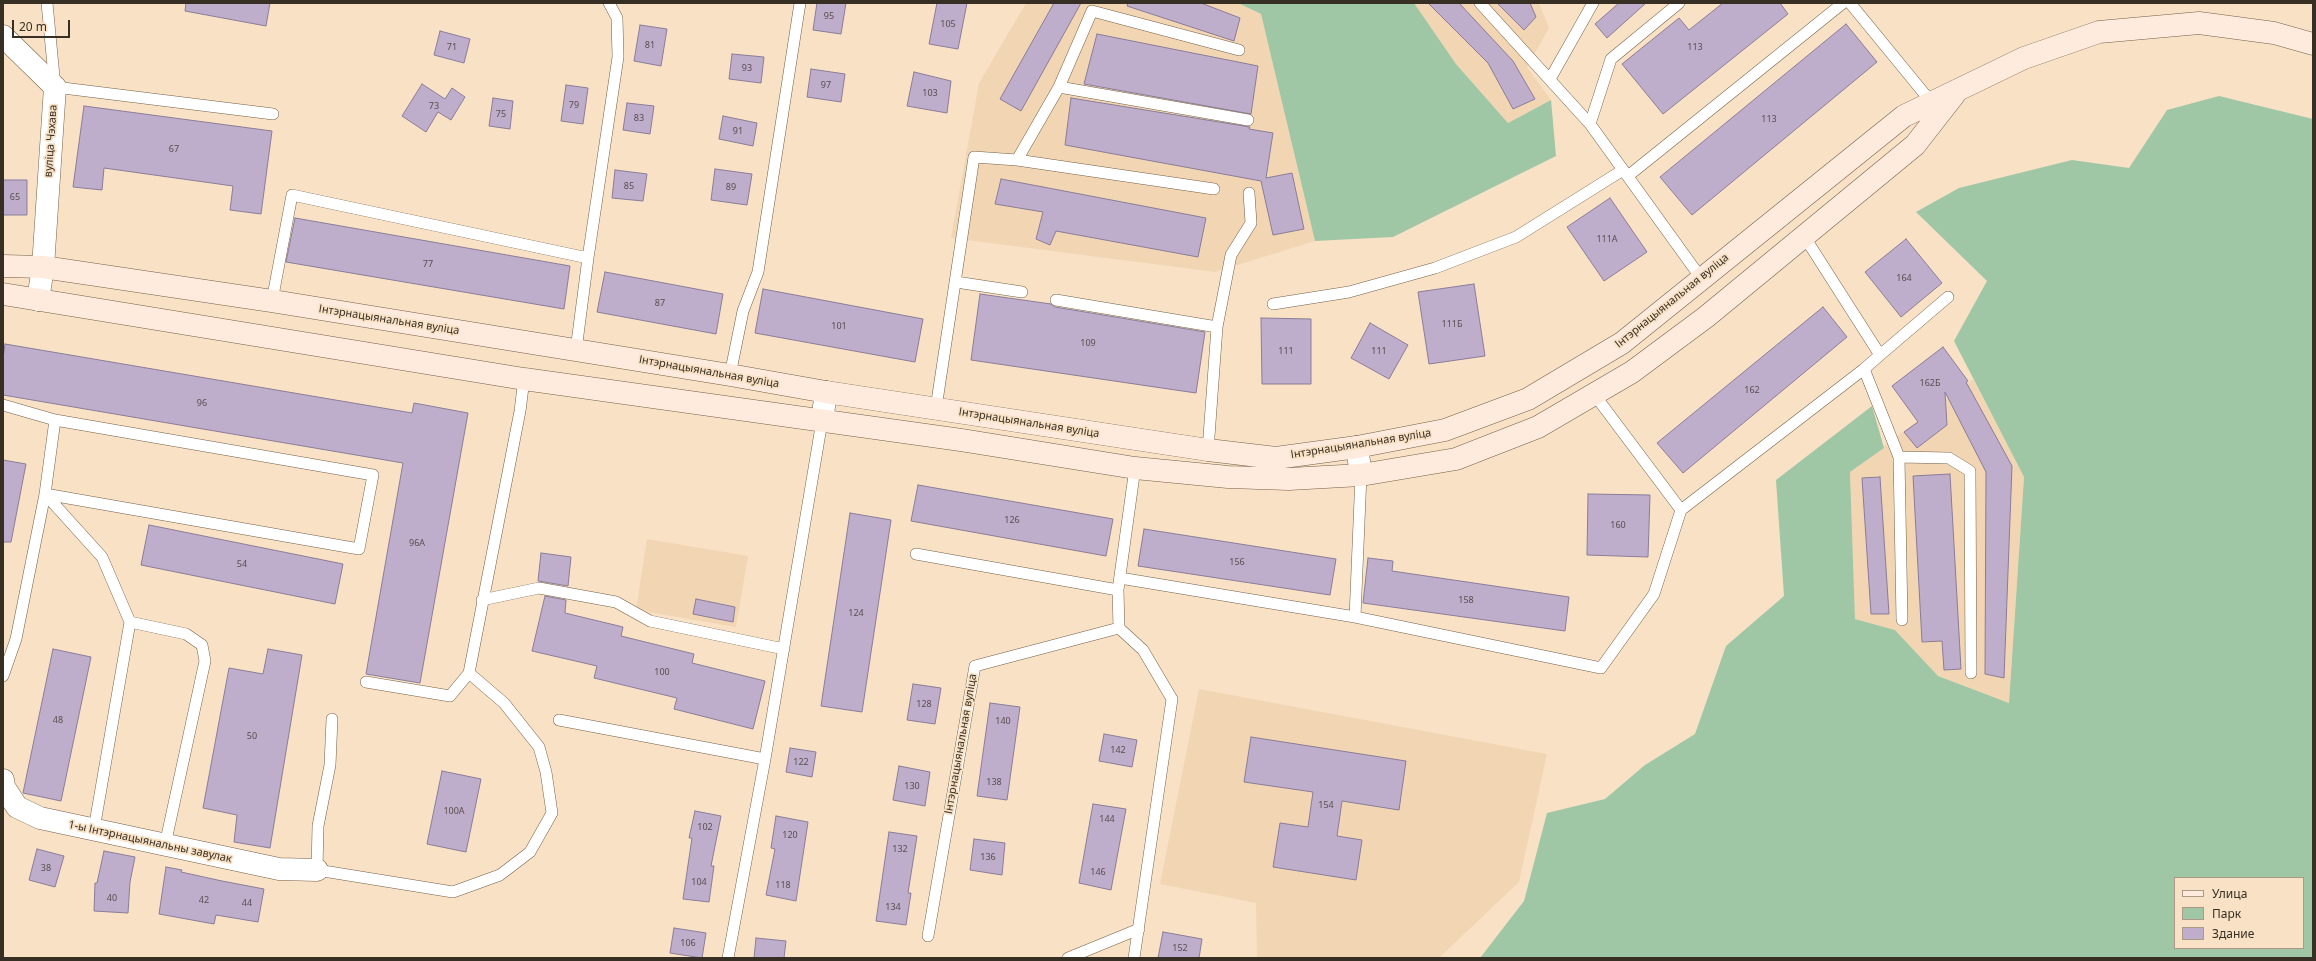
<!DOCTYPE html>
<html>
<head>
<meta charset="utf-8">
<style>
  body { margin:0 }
  #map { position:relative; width:2316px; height:961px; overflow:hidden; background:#f8e1c5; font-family:"Noto Sans",sans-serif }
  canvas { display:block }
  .frame { position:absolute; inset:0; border:4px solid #382f24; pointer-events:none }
  .legend { position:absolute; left:2174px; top:877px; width:130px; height:72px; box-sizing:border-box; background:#f8e1c5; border:1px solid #ab9a85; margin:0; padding:5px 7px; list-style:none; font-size:12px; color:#382f24 }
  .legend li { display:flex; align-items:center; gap:8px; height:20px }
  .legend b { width:20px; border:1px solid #ab9a85 }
  .scale { position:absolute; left:12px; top:20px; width:58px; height:18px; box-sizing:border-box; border:2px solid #382f24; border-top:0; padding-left:5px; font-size:12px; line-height:14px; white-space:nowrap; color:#382f24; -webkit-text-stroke:3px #f8e1c5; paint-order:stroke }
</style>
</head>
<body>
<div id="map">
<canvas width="2316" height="961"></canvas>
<div class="frame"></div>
<ul class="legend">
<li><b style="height:5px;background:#ffeade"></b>Улица</li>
<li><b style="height:11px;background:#a0c7a5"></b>Парк</li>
<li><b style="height:11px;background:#beaecc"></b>Здание</li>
</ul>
<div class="scale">20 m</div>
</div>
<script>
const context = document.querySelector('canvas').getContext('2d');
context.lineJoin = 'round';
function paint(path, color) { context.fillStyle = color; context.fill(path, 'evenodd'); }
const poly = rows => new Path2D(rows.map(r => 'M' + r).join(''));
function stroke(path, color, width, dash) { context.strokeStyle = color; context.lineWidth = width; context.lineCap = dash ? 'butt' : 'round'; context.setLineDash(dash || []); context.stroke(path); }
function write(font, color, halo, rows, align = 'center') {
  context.font = font + ' "Noto Sans",sans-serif'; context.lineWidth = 3.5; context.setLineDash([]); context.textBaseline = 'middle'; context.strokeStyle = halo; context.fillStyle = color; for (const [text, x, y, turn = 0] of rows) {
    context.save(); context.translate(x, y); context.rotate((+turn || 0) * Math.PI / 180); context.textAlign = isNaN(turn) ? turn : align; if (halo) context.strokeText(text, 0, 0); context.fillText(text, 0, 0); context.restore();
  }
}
const built = poly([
  [1026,3,1238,3,1261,14,1315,241,1215,272,951,238,979,83],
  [1414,3,1539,3,1549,28,1527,67,1551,100,1508,123,1456,64],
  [1973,379,2024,477,2009,703,1938,676,1895,630,1855,619,1850,472],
  [647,539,748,556,736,627,636,610],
  [1199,689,1547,754,1519,882,1439,958,1257,958,1256,903,1160,884]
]);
const green = poly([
  [1238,3,1414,3,1456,64,1508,123,1551,100,1556,156,1393,237,1315,241,1261,14],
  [2219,96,2313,119,2313,958,1480,958,1524,901,1547,813,1605,799,1645,765,1695,734,1726,646,1784,596,1776,480,1872,406,1884,448,1850,472,1855,619,1895,630,1938,676,2009,703,2024,477,1954,341,1987,281,1916,212,1959,188,2072,160,2129,168,2167,110],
  [2175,878,2303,878,2303,948,2175,948]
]);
const building = poly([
  [186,3,270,3,266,26,185,11,186,3],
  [817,3,846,3,841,34,813,30,817,3],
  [937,3,967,3,958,49,929,44,937,3],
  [1054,3,1081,3,1021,111,1000,99,1054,3],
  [1128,3,1201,3,1240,18,1234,41,1127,6,1128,3],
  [1428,3,1459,3,1513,61,1535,99,1513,109,1488,63,1428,3],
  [1497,3,1530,3,1536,17,1524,30,1497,3],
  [1619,3,1646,3,1607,38,1595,24,1619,3],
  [1723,3,1780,3,1788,14,1663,114,1622,64,1679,18,1689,30,1723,3],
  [1846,24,1877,62,1692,215,1660,177,1846,24],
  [640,25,667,29,661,66,634,61,640,25],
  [440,31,470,39,464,63,434,55,440,31],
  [1097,34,1258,66,1251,114,1084,84,1097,34],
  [732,54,764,57,761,83,729,79,732,54],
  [811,69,845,74,841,102,807,97,811,69],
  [914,72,951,81,947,113,907,106,914,72],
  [422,84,445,99,452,88,465,97,451,120,438,112,426,132,402,116,422,84],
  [566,85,588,88,583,124,561,121,566,85],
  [493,98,513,101,510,129,489,126,493,98],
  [1071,98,1250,127,1249,129,1273,133,1266,178,1292,173,1304,229,1273,235,1261,181,1065,145,1071,98],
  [627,103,654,106,650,134,623,130,627,103],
  [84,106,272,131,261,214,230,210,233,186,104,168,102,190,73,187,84,106],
  [723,116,757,123,753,146,719,139,723,116],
  [715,169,752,174,747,205,711,200,715,169],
  [615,170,647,174,643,201,612,198,615,170],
  [1001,179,1206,218,1198,257,1056,231,1050,245,1036,239,1043,212,995,204,1001,179],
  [3,180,27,180,27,215,3,215,3,180],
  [1610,198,1647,252,1604,281,1567,227,1610,198],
  [295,218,570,266,564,309,286,262,295,218],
  [1906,239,1942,283,1901,317,1865,272,1906,239],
  [605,272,723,294,716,334,597,312,605,272],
  [1474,284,1485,356,1429,364,1418,292,1474,284],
  [763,289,923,319,915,362,755,333,763,289],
  [980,294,1051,304,1055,307,1205,332,1196,393,971,360,980,294],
  [1823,307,1847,337,1683,473,1657,443,1823,307],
  [1261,318,1311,319,1311,384,1262,384,1261,318],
  [1370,323,1408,345,1389,379,1351,358,1370,323],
  [5,344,412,413,414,403,468,413,420,683,366,674,403,463,3,395,3,358,5,344],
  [1943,347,1968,381,1966,382,2012,466,2004,678,1985,674,1986,472,1945,392,1947,425,1917,448,1904,432,1918,422,1892,386,1943,347],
  [3,460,26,464,11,542,3,542,3,460],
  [1950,474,1961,669,1944,670,1942,641,1922,642,1913,476,1950,474],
  [1880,477,1889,614,1871,614,1862,478,1880,477],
  [918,485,1113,519,1106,556,911,521,918,485],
  [1588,494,1650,495,1648,557,1587,555,1588,494],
  [850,513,891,520,862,712,821,706,850,513],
  [149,525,343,564,335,604,141,565,149,525],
  [1144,529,1336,559,1330,595,1138,566,1144,529],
  [541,553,571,557,568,586,538,581,541,553],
  [1368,558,1393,561,1392,571,1569,597,1565,631,1363,603,1368,558],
  [545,596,566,600,565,613,623,627,621,636,694,654,692,663,765,681,753,729,674,709,677,698,594,678,597,666,532,651,545,596],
  [696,599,735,607,733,622,693,614,696,599],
  [53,649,91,657,61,801,23,793,53,649],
  [268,649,302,655,270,848,234,842,237,815,203,808,229,668,263,674,268,649],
  [913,684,941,688,935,724,907,720,913,684],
  [990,703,1020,707,1007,800,977,796,990,703],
  [1104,734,1137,740,1132,767,1099,761,1104,734],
  [1251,737,1406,761,1399,810,1342,801,1337,836,1362,840,1356,880,1273,867,1280,823,1308,827,1313,792,1244,782,1251,737],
  [790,748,816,752,812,777,786,772,790,748],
  [899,766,930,772,925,806,893,800,899,766],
  [442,771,481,779,466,852,427,844,442,771],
  [1093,804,1126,809,1111,890,1079,883,1093,804],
  [695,811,721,816,711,866,714,866,709,902,683,899,692,838,689,838,695,811],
  [776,816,808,822,796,901,766,895,775,849,771,848,776,816],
  [889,832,917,836,908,893,911,893,906,925,876,921,889,832],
  [974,839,1005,843,1002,875,970,870,974,839],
  [37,849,64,856,55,887,29,880,37,849],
  [104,851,135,857,130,882,128,913,94,911,95,883,97,883,104,851],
  [166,867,182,870,181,872,222,881,264,889,258,922,216,915,214,924,159,914,166,867],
  [674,928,706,933,702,958,670,953,674,928],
  [1163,932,1202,939,1199,958,1158,958,1163,932],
  [756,938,786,941,784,958,754,958,756,938]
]);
const service = poly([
  [47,3,55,87,273,114],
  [1480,3,1590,124,1701,278],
  [1850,3,1932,103],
  [1550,79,1593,3],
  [1059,87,1092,11,1239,50],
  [1590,124,1611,59,1679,3],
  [1017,160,1214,189],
  [1628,176,1843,3],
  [1804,236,1880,355,1864,369,1899,457,1902,620],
  [956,282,1022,292],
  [1056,300,1217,327],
  [272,301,292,195,588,258],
  [1273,304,1349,292,1435,268,1516,237,1623,170],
  [576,350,588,258,618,57,617,18,609,3],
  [1880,355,1948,297],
  [730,375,743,311,758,272,800,3],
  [1594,394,1681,510],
  [3,405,55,420,373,475,359,549,45,494,55,420],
  [936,408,974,157,1017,160,1059,87,1248,120],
  [1208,450,1217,327,1231,255,1251,223,1249,193],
  [1899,457,1949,458,1970,471,1971,673],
  [45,494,102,557,130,622,94,829],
  [916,554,1118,590],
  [1120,578,1355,617,1601,668,1654,594,1681,510,1864,369],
  [482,600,539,588,616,602,650,621,784,649],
  [1355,617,1361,475],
  [130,622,186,634,202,645,205,661,165,845],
  [1119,628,1118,590,1135,468],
  [3,676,16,639,45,494],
  [366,682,450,696,469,673],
  [332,719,330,765,318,826,317,870,453,892,500,875,530,852,552,813,546,772,539,747,504,703,469,673,520,411,524,379],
  [559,720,765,759],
  [928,936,975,666,1119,628,1143,650,1172,699,1134,958],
  [728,958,765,759,822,421],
  [1068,958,1139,929]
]);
const minor = poly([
  [3,36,55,87,43,267],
  [3,780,4,787,17,807,40,818,279,869,317,870]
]);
const tertiary = poly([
  [38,300,43,267],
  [822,421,826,392],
  [1357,447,1361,475]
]);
const secondary = poly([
  [3,266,43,267,272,301,730,375,826,392,1208,450,1276,458,1357,447,1445,430,1528,399,1622,343,1904,116,2024,58,2099,32,2199,23,2274,33,2313,44],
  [3,294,524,379,961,440,1135,468,1228,477,1289,479,1361,475,1456,459,1538,427,1632,372,1706,317,1915,145,1954,95]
]);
const numberNames = [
  ["95",829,16],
  ["105",948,24],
  ["81",650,45],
  ["71",452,47],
  ["113",1695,47],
  ["93",747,68],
  ["97",826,85],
  ["103",930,93],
  ["79",574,105],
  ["73",434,106],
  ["75",501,114],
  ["83",639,118],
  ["113",1769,119],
  ["91",738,131],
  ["67",174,149],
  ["85",629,186],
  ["89",731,187],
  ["65",15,197],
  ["111А",1607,239],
  ["77",428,264],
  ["164",1904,278],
  ["87",660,303],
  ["111Б",1452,324],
  ["101",839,326],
  ["109",1088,343],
  ["111",1286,351],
  ["111",1379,351],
  ["162Б",1930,383],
  ["162",1752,390],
  ["96",202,403],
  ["126",1012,520],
  ["160",1618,525],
  ["96А",417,543],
  ["156",1237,562],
  ["54",242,564],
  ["158",1466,600],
  ["124",856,613],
  ["100",662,672],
  ["128",924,704],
  ["48",58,720],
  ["140",1003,721],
  ["50",252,736],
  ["142",1118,750],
  ["122",801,762],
  ["138",994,782],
  ["130",912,786],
  ["154",1326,805],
  ["100А",454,811],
  ["144",1107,819],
  ["102",705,827],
  ["120",790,835],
  ["132",900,849],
  ["136",988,857],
  ["38",46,868],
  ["146",1098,872],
  ["104",699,882],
  ["118",783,885],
  ["40",112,898],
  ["42",204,900],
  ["44",247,903],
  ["134",893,907],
  ["106",688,943],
  ["152",1180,948]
];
const streetNames = [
  ["вуліца Чэхава",51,141,-86],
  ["Інтэрнацыянальная вуліца",1672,301,-39],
  ["Інтэрнацыянальная вуліца",389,320,9],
  ["Інтэрнацыянальная вуліца",709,372,10],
  ["Інтэрнацыянальная вуліца",1029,423,9],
  ["Інтэрнацыянальная вуліца",1361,444,-9],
  ["Інтэрнацыянальная вуліца",961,744,-80],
  ["1-ы Інтэрнацыянальны завулак",150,842,12]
];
paint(built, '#f2d6b4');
paint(green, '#a0c7a5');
paint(building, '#beaecc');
stroke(building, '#8a7c98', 1);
stroke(service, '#746047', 12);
stroke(minor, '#746047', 23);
stroke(tertiary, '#746047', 23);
stroke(secondary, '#746047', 23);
stroke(service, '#fff', 11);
stroke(minor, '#fff', 22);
stroke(tertiary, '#fff', 22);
stroke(secondary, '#ffeade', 22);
write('9px', '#5a4f4e', null, numberNames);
write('11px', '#382f24', '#f8e1c5', streetNames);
</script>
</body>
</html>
